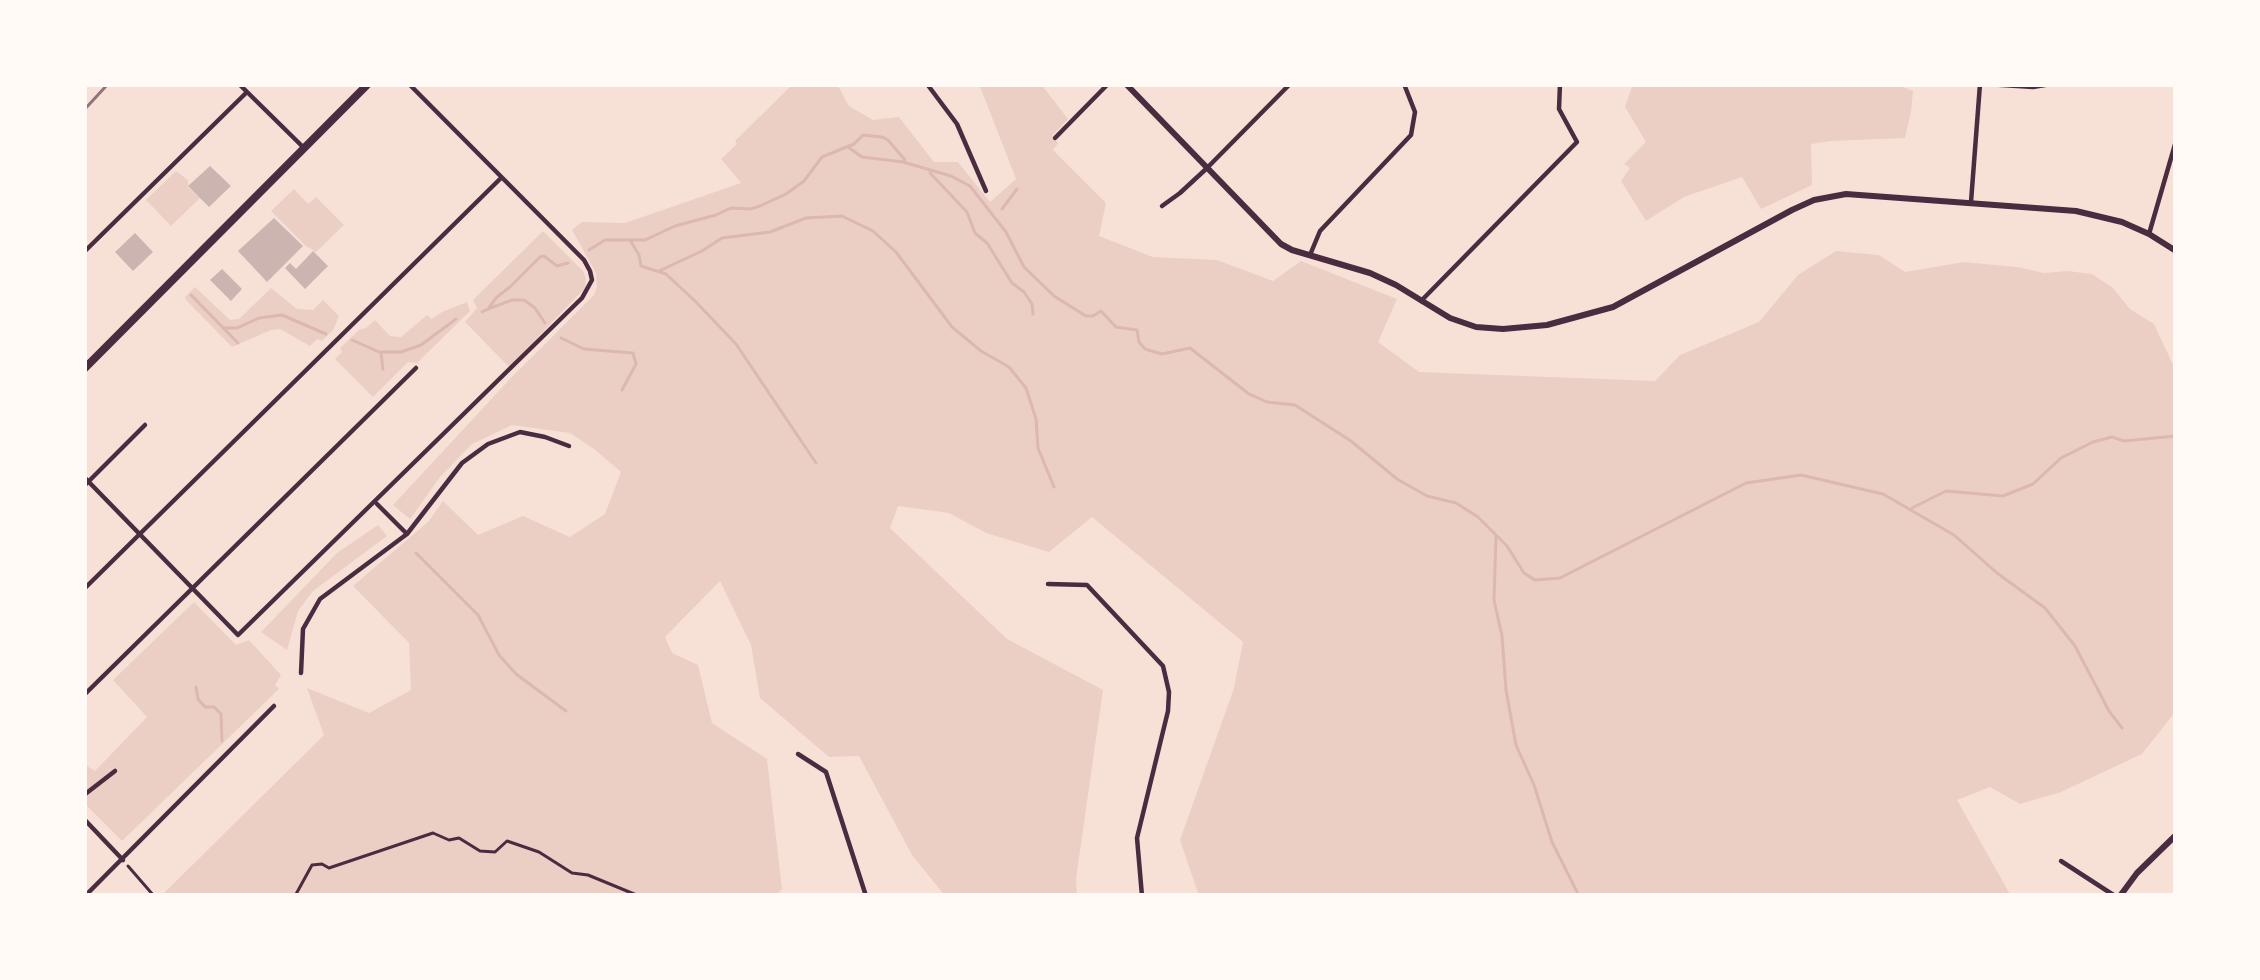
<!DOCTYPE html>
<html>
<head>
<meta charset="utf-8">
<style>
  body { margin:0 }
  #map { position:relative; width:2260px; height:980px; overflow:hidden; background:#f7e1d7; font-family:Montserrat,sans-serif }
  canvas { display:block }
  .frame { position:absolute; inset:0; border:87px solid #fffaf5; pointer-events:none }
</style>
</head>
<body>
<div id="map">
<canvas width="2260" height="980"></canvas>
<div class="frame"></div>
</div>
<script>
const context = document.querySelector('canvas').getContext('2d');
context.lineJoin = 'round';
function paint(path, color) { context.fillStyle = color; context.fill(path, 'evenodd'); }
const poly = rows => new Path2D(rows.map(r => 'M' + r).join(''));
function stroke(path, color, width, dash) { context.strokeStyle = color; context.lineWidth = width; context.lineCap = dash ? 'butt' : 'round'; context.setLineDash(dash || []); context.stroke(path); }
const green = poly([
  [793,84,837,84,849,106,873,120,899,117,934,162,958,162,990,202,1016,179,979,84,1041,84,1068,119,1052,136,1058,143,1053,150,1106,203,1099,236,1153,257,1217,260,1273,281,1301,261,1397,299,1378,342,1419,372,1655,381,1680,355,1759,322,1798,275,1836,251,1879,255,1905,272,1964,262,2017,267,2044,273,2068,271,2092,274,2113,288,2130,309,2154,324,2176,371,2176,711,2142,754,2061,792,2020,804,1990,787,1957,800,2011,896,1199,896,1180,840,1234,688,1243,642,1092,517,1049,552,986,533,949,513,898,506,890,528,1007,639,1103,690,1076,879,1077,896,945,896,912,855,859,756,829,757,760,698,751,645,720,581,665,637,672,653,698,665,712,723,767,759,782,889,775,896,161,896,324,735,307,688,369,713,411,690,409,643,353,586,429,521,443,501,478,535,523,516,570,537,605,514,621,472,594,449,570,433,512,425,472,444,440,477,410,519,393,505,510,379,594,295,597,287,596,273,572,230,582,222,625,223,741,183,721,159,737,144,735,141],
  [1633,84,1896,84,1913,91,1911,112,1905,138,1831,141,1811,144,1812,185,1761,209,1742,177,1684,197,1646,221,1621,181,1630,168,1624,164,1646,142,1625,107],
  [176,171,188,180,188,187,200,198,171,226,146,200],
  [294,189,308,204,316,197,344,225,316,252,306,246,271,211],
  [543,231,583,271,586,278,585,288,509,367,465,322,477,308,473,300],
  [195,287,230,320,239,319,271,288,297,309,313,310,323,300,339,316,333,330,322,341,317,339,310,346,280,329,271,330,232,347,186,300,185,297],
  [467,302,470,311,417,363,408,362,373,397,335,359,342,352,340,348,359,330,366,328,375,320,390,336,401,337,427,315,432,319,442,312],
  [378,525,387,536,313,591,298,611,287,650,261,632,337,553],
  [194,602,236,645,249,640,281,675,275,685,279,689,122,841,84,803,84,764,95,771,147,717,113,680]
]);
const stream = poly([
  [848,147,862,157,903,162,951,176,970,186,1006,232,1024,267,1054,296,1086,316,1093,316,1101,311,1116,327,1137,330,1139,342,1145,349,1162,354,1190,348,1249,394,1267,402,1295,405,1351,441,1397,479,1427,496,1456,503,1478,517,1507,546,1524,573,1535,580,1560,578,1746,483,1801,475,1883,494,1954,535,1997,573,2045,608,2075,646,2109,711,2122,728],
  [930,173,967,212,975,233,987,243,1012,283,1024,292,1032,304,1033,314],
  [1002,209,1017,189],
  [630,240,639,255,641,266,666,274,695,301,736,344,816,463],
  [589,250,605,240,645,240,675,226,716,215,731,208,751,209,760,206,786,194,804,181,822,157,854,144,863,135,882,137,888,140,905,160],
  [659,271,702,251,722,238,770,232,806,218,842,216,873,231,896,252,952,327,981,351,1009,367,1026,388,1036,419,1038,448,1054,487],
  [191,295,238,343],
  [488,309,512,300,524,300,535,308,545,323],
  [482,312,488,309,496,298,511,286,540,257,544,256,557,266,568,263],
  [224,328,237,328,259,318,282,315,326,334],
  [561,338,584,349,633,353,636,364,622,390],
  [352,340,379,352,401,352,421,345,456,319],
  [381,353,383,369],
  [1912,508,1946,491,2003,496,2033,484,2061,458,2093,442,2112,437,2124,441,2176,436],
  [1496,535,1494,600,1502,636,1506,690,1516,745,1534,785,1552,842,1579,896],
  [416,553,478,615,499,655,516,674,566,711],
  [196,687,198,699,205,707,214,707,221,714,222,741]
]);
const building = poly([
  [210,166,231,186,209,207,188,186],
  [274,218,303,246,267,282,238,251],
  [135,233,153,252,133,271,115,252],
  [313,251,328,266,305,289,285,268,290,263,296,269],
  [222,269,242,289,231,301,210,280]
]);
const path = poly([
  [128,866,154,896],
  [295,896,312,865,322,864,329,868,433,833,449,840,459,838,480,851,495,852,507,841,539,852,572,873,588,875,639,896]
]);
const minor = poly([
  [239,84,303,147],
  [927,84,957,124,986,191],
  [1986,84,2033,87,2051,84],
  [1055,138,1108,84],
  [1971,202,1980,84],
  [1162,206,1180,193,1206,169,1290,84],
  [2149,234,2176,141],
  [84,252,247,92],
  [1310,255,1320,231,1411,135,1415,112,1404,84],
  [1421,301,1577,142,1559,109,1560,84],
  [84,477,238,635,582,298,592,280,590,271,584,260,409,84],
  [84,486,145,425],
  [377,504,407,534],
  [1048,584,1087,585,1163,666,1169,692,1168,711,1137,838,1142,896],
  [84,589,501,178],
  [301,673,303,629,320,599,407,534,462,463,488,444,520,432,545,437,569,446],
  [84,695,416,368],
  [798,754,826,772,866,896],
  [84,795,115,771],
  [84,819,123,860],
  [2061,861,2115,896],
  [85,896,274,706]
]);
const tertiary = poly([
  [1126,84,1281,244,1292,250,1370,273,1396,285,1450,318,1476,327,1503,329,1547,325,1613,307,1792,210,1814,200,1846,194,2076,211,2122,222,2149,234,2176,251],
  [2120,896,2137,873,2176,835]
]);
const primary = poly([
  [84,369,368,84]
]);
const rail = poly([
  [84,110,108,84]
]);
paint(green, '#ebcfc5');
stroke(stream, '#dcb8b0', 3);
paint(building, '#ccb4b1');
stroke(path, '#4a2c40', 3);
stroke(minor, '#4a2c40', 4.5);
stroke(tertiary, '#4a2c40', 6);
stroke(primary, '#4a2c40', 8);
stroke(rail, '#8f747c', 3);
</script>
</body>
</html>
